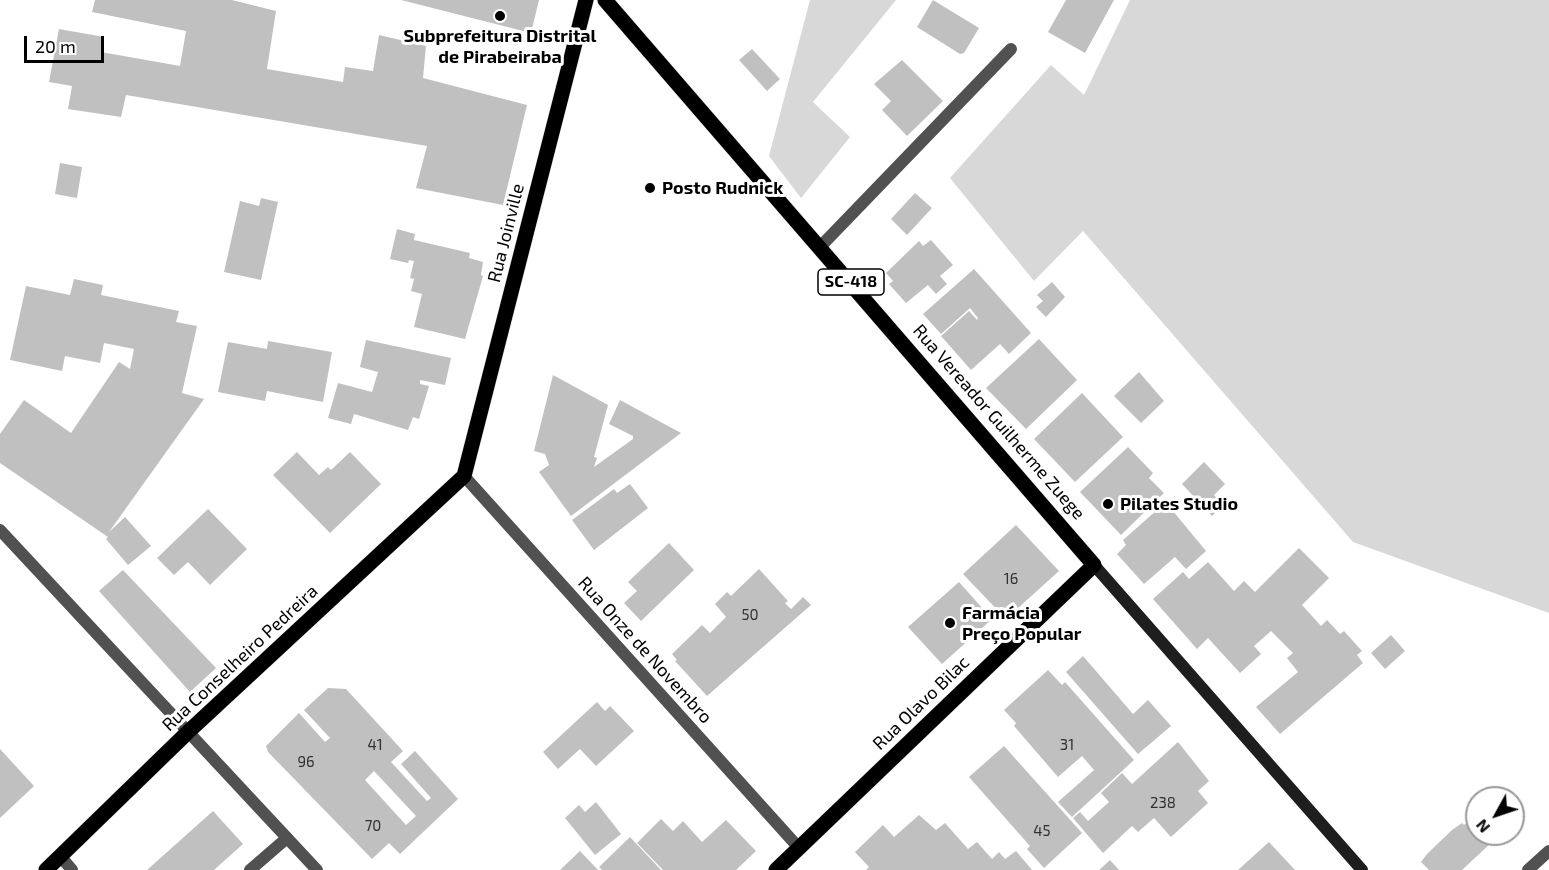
<!DOCTYPE html>
<html>
<head>
<meta charset="utf-8">
<style>
  body { margin:0 }
  #map { position:relative; width:1549px; height:870px; overflow:hidden; background:#fff; font-family:"Exo 2",sans-serif }
  canvas { display:block }
  .north { position:absolute; left:1465px; top:786px; width:60px; height:60px; box-sizing:border-box; background:#fff; border:2px solid #999; border-radius:50%; rotate:230deg; font-size:16px; font-weight:700; line-height:24px; text-align:center; color:#000 }
  .north::after { content:''; display:block; margin:auto; width:21px; height:27px; background:#000; clip-path:polygon(50% 0,100% 100%,50% 72%,0 100%) }
  .scale { position:absolute; left:24px; top:36px; width:80px; height:27px; box-sizing:border-box; border:3px solid #000; border-top:0; padding-left:8px; font-size:18px; line-height:21px; white-space:nowrap; color:#000; -webkit-text-stroke:4px #fff; paint-order:stroke }
</style>
</head>
<body>
<div id="map">
<canvas width="1549" height="870"></canvas>
<div class="north">N</div>
<div class="scale">20 m</div>
</div>
<script>
const context = document.querySelector('canvas').getContext('2d');
context.lineJoin = 'round';
function paint(path, color) { context.fillStyle = color; context.fill(path, 'evenodd'); }
const poly = rows => new Path2D(rows.map(r => 'M' + r).join(''));
function stroke(path, color, width, dash) { context.strokeStyle = color; context.lineWidth = width; context.lineCap = dash ? 'butt' : 'round'; context.setLineDash(dash || []); context.stroke(path); }
function write(font, color, halo, rows, align = 'center') {
  context.font = font + ' "Exo 2",sans-serif'; context.lineWidth = 6; context.setLineDash([]); context.textBaseline = 'middle'; context.strokeStyle = halo; context.fillStyle = color; for (const [text, x, y, turn = 0] of rows) {
    context.save(); context.translate(x, y); context.rotate((+turn || 0) * Math.PI / 180); context.textAlign = isNaN(turn) ? turn : align; if (halo) context.strokeText(text, 0, 0); context.fillText(text, 0, 0); context.restore();
  }
}
const green = poly([
  [810,0,896,0,813,102,850,137,801,198,769,156],
  [1130,0,1549,0,1549,613,1353,542,1083,231,1034,281,950,178,1051,65,1084,95]
]);
const building = poly([
  [95,0,232,0,276,11,267,69,343,82,345,67,373,71,379,35,426,46,423,78,527,105,503,205,416,188,427,146,126,95,121,117,68,109,72,86,49,82,59,29,104,37,101,52,180,66,186,31,92,12],
  [401,0,539,0,531,33],
  [933,0,979,28,964,53,960,54,917,27],
  [1066,0,1114,0,1085,53,1048,32],
  [752,49,780,79,767,91,739,60],
  [902,60,943,101,907,136,882,110,891,101,874,84],
  [60,163,82,167,77,198,55,194],
  [915,193,932,208,907,235,891,219],
  [261,198,278,202,261,280,224,272,240,201,259,206],
  [397,229,415,234,414,240,470,253,469,258,483,262,481,275,483,276,465,339,414,327,422,294,411,291,414,279,410,278,414,261,409,260,408,263,390,259],
  [931,240,953,265,940,276,947,284,936,294,928,285,906,303,889,284,893,281,886,273,919,241,923,246],
  [974,269,1031,333,1009,354,1000,344,971,370,941,336,969,311,977,320,978,318,970,308,941,334,923,314],
  [74,279,103,285,101,295,179,311,176,322,197,326,182,393,204,399,109,532,125,517,151,546,128,565,106,539,108,537,0,463,0,434,24,400,71,433,119,362,130,369,134,349,104,343,100,363,65,356,62,371,10,360,26,286,70,295],
  [1052,282,1065,297,1046,317,1036,307,1043,301,1037,295],
  [1039,339,1077,380,1026,429,986,388],
  [366,340,451,358,445,385,420,380,420,384,429,386,419,419,413,417,408,430,354,414,351,424,328,418,338,383,372,392,378,372,360,367],
  [268,341,332,352,323,402,267,391,265,401,218,392,228,342,267,349],
  [1139,372,1164,401,1141,423,1114,396],
  [553,375,608,405,594,457,597,458,594,467,633,439,633,436,609,424,620,400,681,433,571,516,539,472,549,465,545,454,534,451],
  [1082,393,1123,437,1075,482,1034,439],
  [1128,447,1153,473,1149,478,1164,493,1121,535,1080,492],
  [297,452,319,475,328,467,331,470,350,452,381,484,330,533,273,475],
  [1204,462,1225,484,1214,495,1223,505,1212,516,1182,484],
  [630,484,648,508,594,550,572,520,614,489,617,493],
  [1168,505,1206,551,1186,569,1175,557,1144,584,1117,554,1126,545,1123,540,1157,510,1160,513],
  [208,509,247,549,210,585,188,562,174,575,157,558],
  [1016,525,1059,571,1006,619,963,574],
  [669,543,694,570,641,621,624,603,637,591,628,582],
  [1299,548,1329,578,1302,605,1321,626,1327,620,1340,634,1344,631,1362,651,1357,655,1363,663,1280,734,1256,707,1298,672,1287,658,1293,653,1271,631,1254,646,1261,654,1240,673,1208,638,1197,649,1153,599,1183,572,1189,579,1208,562,1234,591,1244,581,1255,592],
  [759,569,788,601,785,603,791,609,803,597,811,605,707,696,675,661,677,660,672,654,702,625,710,633,726,617,715,604,727,592,731,596],
  [123,570,216,668,190,692,99,591],
  [959,582,992,619,942,664,908,627],
  [1391,635,1405,651,1385,669,1371,653],
  [1083,656,1133,714,1148,700,1171,726,1138,754,1066,672],
  [1048,670,1062,685,1065,682,1134,760,1072,817,1058,802,1094,770,1082,756,1058,777,1014,726,1016,723,1004,710],
  [328,688,346,689,403,751,391,762,427,801,431,798,401,764,415,751,458,799,400,854,389,843,372,859,268,752,266,746,299,713,325,742,330,738,304,710],
  [374,771,416,816,406,825,365,780],
  [597,702,605,711,610,706,634,731,596,766,580,749,558,769,543,752],
  [1178,742,1209,781,1198,791,1208,803,1171,837,1154,818,1138,832,1132,826,1103,853,1073,818,1080,812,1088,821,1109,802,1101,793,1122,773,1132,784],
  [1004,746,1082,833,1044,868,1027,849,1030,846,969,777],
  [0,749,34,786,0,818],
  [596,802,621,834,595,855,565,818,579,805,585,812],
  [213,811,243,844,214,870,147,870],
  [919,815,936,830,945,823,968,849,977,842,992,859,999,852,1005,859,1016,851,1032,870,866,870,869,867,855,852,883,825,894,837],
  [661,819,673,831,683,821,702,842,726,820,756,851,736,870,663,870,637,843],
  [1471,819,1477,825,1477,834,1485,834,1492,842,1462,870,1429,870,1421,862,1427,854,1452,830,1462,823,1464,825],
  [630,837,661,870,602,870,599,867],
  [1269,842,1295,870,1238,870],
  [580,851,598,870,560,870],
  [1110,860,1119,870,1099,870]
]);
const service = poly([
  [820,247,1011,49],
  [61,857,72,870],
  [250,870,287,838]
]);
const minor = poly([
  [464,476,799,848],
  [0,530,317,870],
  [1528,870,1549,851]
]);
const secondary = poly([
  [1094,565,1362,870]
]);
const primary = poly([
  [605,0,1094,565,776,870],
  [46,870,188,732,464,476,586,0]
]);
const markers = [
  [500,16,6,"#000"],
  [650,188,6,"#000"],
  [1108,504,6,"#000"],
  [950,623,6,"#000"]
];
const numberNames = [
  ["16",1011,579],
  ["50",750,615],
  ["41",375,745],
  ["31",1067,745],
  ["96",306,762],
  ["238",1163,803],
  ["70",373,826],
  ["45",1042,831]
];
const shields = [
  [851,282,66]
];
const shieldNames = [
  ["SC-418",851,282]
];
const poiNames = [
  ["Subprefeitura Distrital",500,36,"center"],
  ["de Pirabeiraba",500,57,"center"],
  ["Posto Rudnick",662,188],
  ["Pilates Studio",1120,504],
  ["Farmácia",962,613],
  ["Preço Popular",962,634]
];
const streetNames = [
  ["Rua Joinville",506,233,-76],
  ["Rua Vereador Guilherme Zuege",999,422,49],
  ["Rua Onze de Novembro",645,650,48],
  ["Rua Conselheiro Pedreira",240,658,-43],
  ["Rua Olavo Bilac",921,703,-44]
];
paint(green, '#d8d8d8');
paint(building, '#c0c0c0');
stroke(primary, '#dbdbdb', 16);
stroke(service, '#515151', 12);
stroke(minor, '#515151', 12);
stroke(secondary, '#1e1e1e', 12);
stroke(primary, '#000', 15);
for (const [x, y, r, color] of markers) { const dot = new Path2D(); dot.arc(x, y, r, 0, 2 * Math.PI); context.fillStyle = color; context.fill(dot); stroke(dot, '#fff', 2); }
write('15px', '#303030', null, numberNames);
for (const [x, y, w] of shields) { const box = new Path2D(); box.roundRect(x - w / 2, y - 13, w, 26, 4.5); context.fillStyle = '#fff'; context.fill(box); stroke(box, '#000', 1.5); }
write('bold 16px', '#000', null, shieldNames);
write('bold 18px', '#000', '#fff', poiNames, 'left');
write('18px', '#000', '#fff', streetNames);
</script>
</body>
</html>
